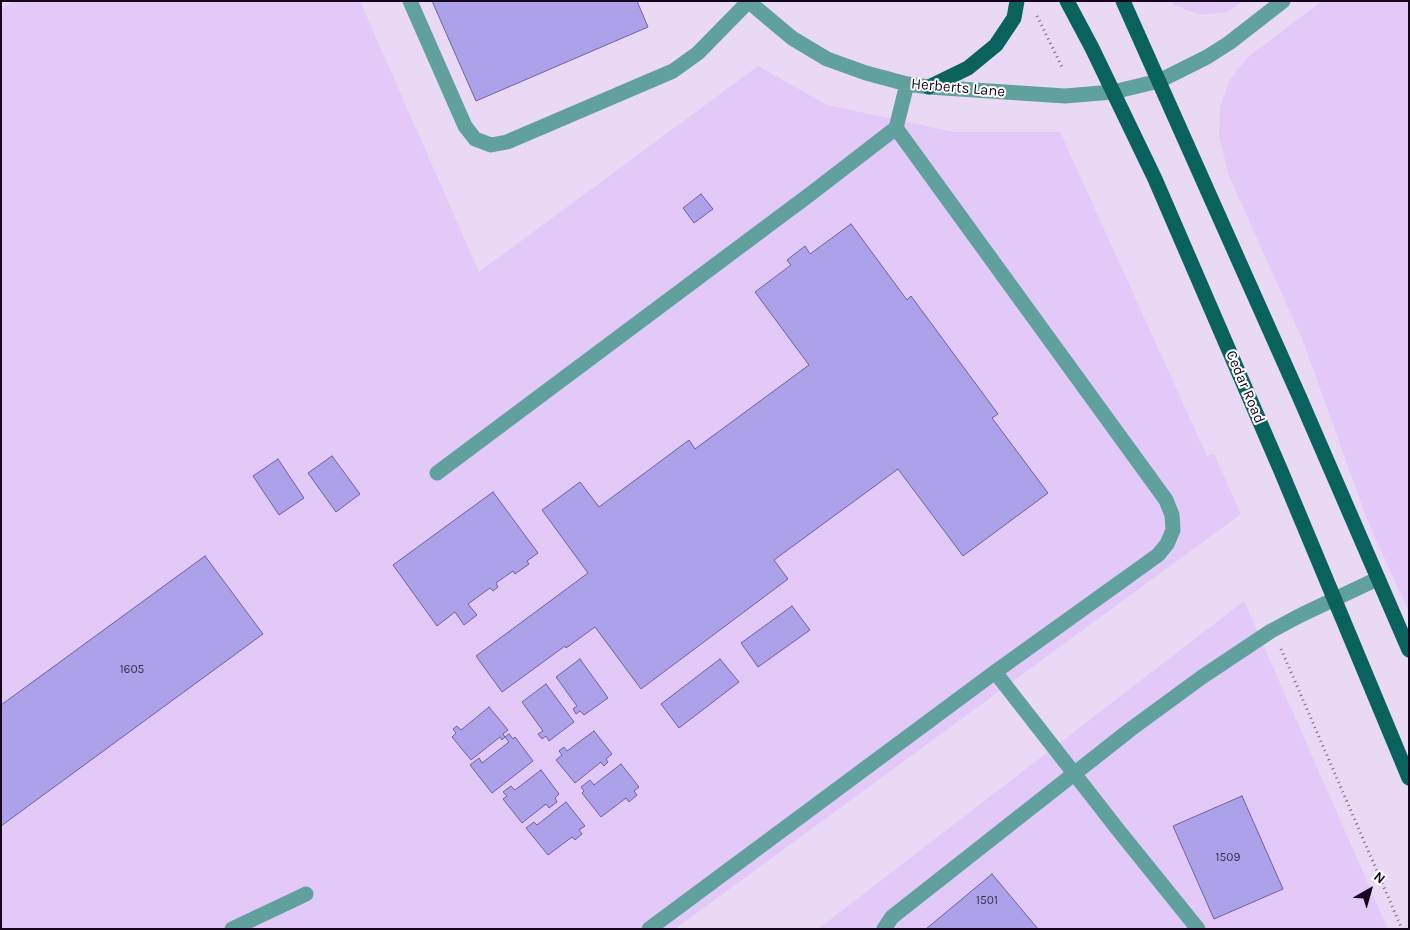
<!DOCTYPE html>
<html>
<head>
<meta charset="utf-8">
<style>
  body { margin:0 }
  #map { position:relative; width:1410px; height:930px; overflow:hidden; background:#e9d9f5; font-family:Karla,sans-serif }
  canvas { display:block }
  .frame { position:absolute; inset:0; border:2px solid #15061e; pointer-events:none }
  .north { position:absolute; left:1345px; top:865px; width:50px; height:50px; -webkit-text-stroke:4px #fff; paint-order:stroke; rotate:38deg; font-size:14px; font-weight:700; line-height:20px; text-align:center; color:#15061e }
  .north::after { content:''; display:block; margin:auto; width:18px; height:22px; background:#15061e; clip-path:polygon(50% 0,100% 100%,50% 72%,0 100%) }
</style>
</head>
<body>
<div id="map">
<canvas width="1410" height="930"></canvas>
<div class="frame"></div>
<div class="north">N</div>
</div>
<script>
const context = document.querySelector('canvas').getContext('2d');
context.lineJoin = 'round';
function paint(path, color) { context.fillStyle = color; context.fill(path, 'evenodd'); }
const poly = rows => new Path2D(rows.map(r => 'M' + r).join(''));
function stroke(path, color, width, dash) { context.strokeStyle = color; context.lineWidth = width; context.lineCap = dash ? 'butt' : 'round'; context.setLineDash(dash || []); context.stroke(path); }
function write(font, color, halo, rows, align = 'center') {
  context.font = font + ' Karla,sans-serif'; context.lineWidth = 4; context.setLineDash([]); context.textBaseline = 'middle'; context.strokeStyle = halo; context.fillStyle = color; for (const [text, x, y, turn = 0] of rows) {
    context.save(); context.translate(x, y); context.rotate((+turn || 0) * Math.PI / 180); context.textAlign = isNaN(turn) ? turn : align; if (halo) context.strokeText(text, 0, 0); context.fillText(text, 0, 0); context.restore();
  }
}
const built = poly([
  [13,1,360,1,479,272,758,66,827,105,954,132,1060,132,1207,456,1214,454,1241,514,675,929,1,929,1,10],
  [1171,1,1243,1,1227,12,1201,15,1174,5],
  [1322,1,1409,1,1409,612,1368,522,1303,341,1229,176,1219,136,1220,107,1230,79,1248,57],
  [1244,601,1388,929,818,929]
]);
const building = poly([
  [432,1,637,1,648,27,476,101,432,1],
  [701,194,713,209,694,223,683,208,701,194],
  [851,224,907,300,911,296,998,414,992,418,1048,493,963,556,898,469,774,560,788,579,641,689,595,627,566,648,565,646,502,692,476,656,588,573,542,510,580,482,599,507,689,440,695,449,809,365,755,292,791,265,787,260,805,246,810,254,851,224],
  [332,456,360,494,336,512,308,473,332,456],
  [278,459,304,498,279,515,253,476,278,459],
  [493,492,538,553,527,561,529,564,515,574,513,571,496,583,498,587,493,591,490,588,468,604,477,615,464,625,455,612,437,626,393,565,493,492],
  [205,556,263,634,1,826,1,705,205,556],
  [792,606,810,630,758,667,741,643,792,606],
  [580,659,608,698,584,715,580,711,576,714,573,709,577,706,556,677,580,659],
  [720,659,739,682,679,728,661,704,720,659],
  [546,684,574,722,549,741,546,736,542,739,538,734,543,731,522,702,546,684],
  [489,707,508,730,503,734,505,737,502,740,500,737,471,760,452,737,456,733,453,729,457,726,461,730,489,707],
  [594,731,612,754,606,759,608,762,604,766,601,762,575,783,556,760,562,755,559,751,564,747,567,751,594,731],
  [509,734,513,739,515,737,533,761,492,793,470,765,479,758,482,763,509,742,505,737,509,734],
  [621,764,639,787,634,791,637,795,629,802,626,798,601,817,582,793,584,791,581,787,590,780,594,785,621,764],
  [541,770,559,794,555,798,557,802,549,808,546,804,522,823,503,799,507,796,503,792,511,786,515,790,541,770],
  [1242,796,1283,889,1214,919,1173,826,1242,796],
  [566,802,585,826,579,830,582,834,575,840,572,837,548,855,526,828,534,822,537,825,566,802],
  [992,874,1038,929,926,929,992,874]
]);
const path = poly([
  [1037,16,1062,67],
  [1281,649,1402,929]
]);
const minor = poly([
  [410,1,465,126,475,139,491,145,507,142,673,71,698,53,748,2],
  [748,1,792,38,827,59,866,73,907,84,929,87,1065,96,1113,92,1159,81,1207,57,1229,43,1283,1],
  [437,473,813,192,896,128,907,84],
  [995,672,1119,831,1198,929],
  [232,929,306,894],
  [649,929,995,672,1158,555,1167,544,1173,530,1172,515,1166,500,896,128],
  [884,929,892,917,1131,729,1202,677,1271,631,1301,615,1377,579]
]);
const major = poly([
  [1067,1,1092,48,1155,179,1281,471,1409,778],
  [1123,1,1299,396,1409,650],
  [929,87,968,68,996,45,1014,18,1017,1]
]);
const numberNames = [
  ["1605",132,670],
  ["1509",1228,858],
  ["1501",987,901]
];
const streetNames = [
  ["Herberts Lane",958,88,5],
  ["Cedar Road",1245,387,67]
];
paint(built, '#e3c9f7');
paint(building, '#ada2ea');
stroke(building, '#6e61a5', 1);
stroke(path, '#786882', 3, [1, 4]);
stroke(minor, '#61a19d', 15);
stroke(major, '#0a625f', 15);
write('12px', '#3b2d51', null, numberNames);
write('15px', '#15061e', '#fff', streetNames);
</script>
</body>
</html>
